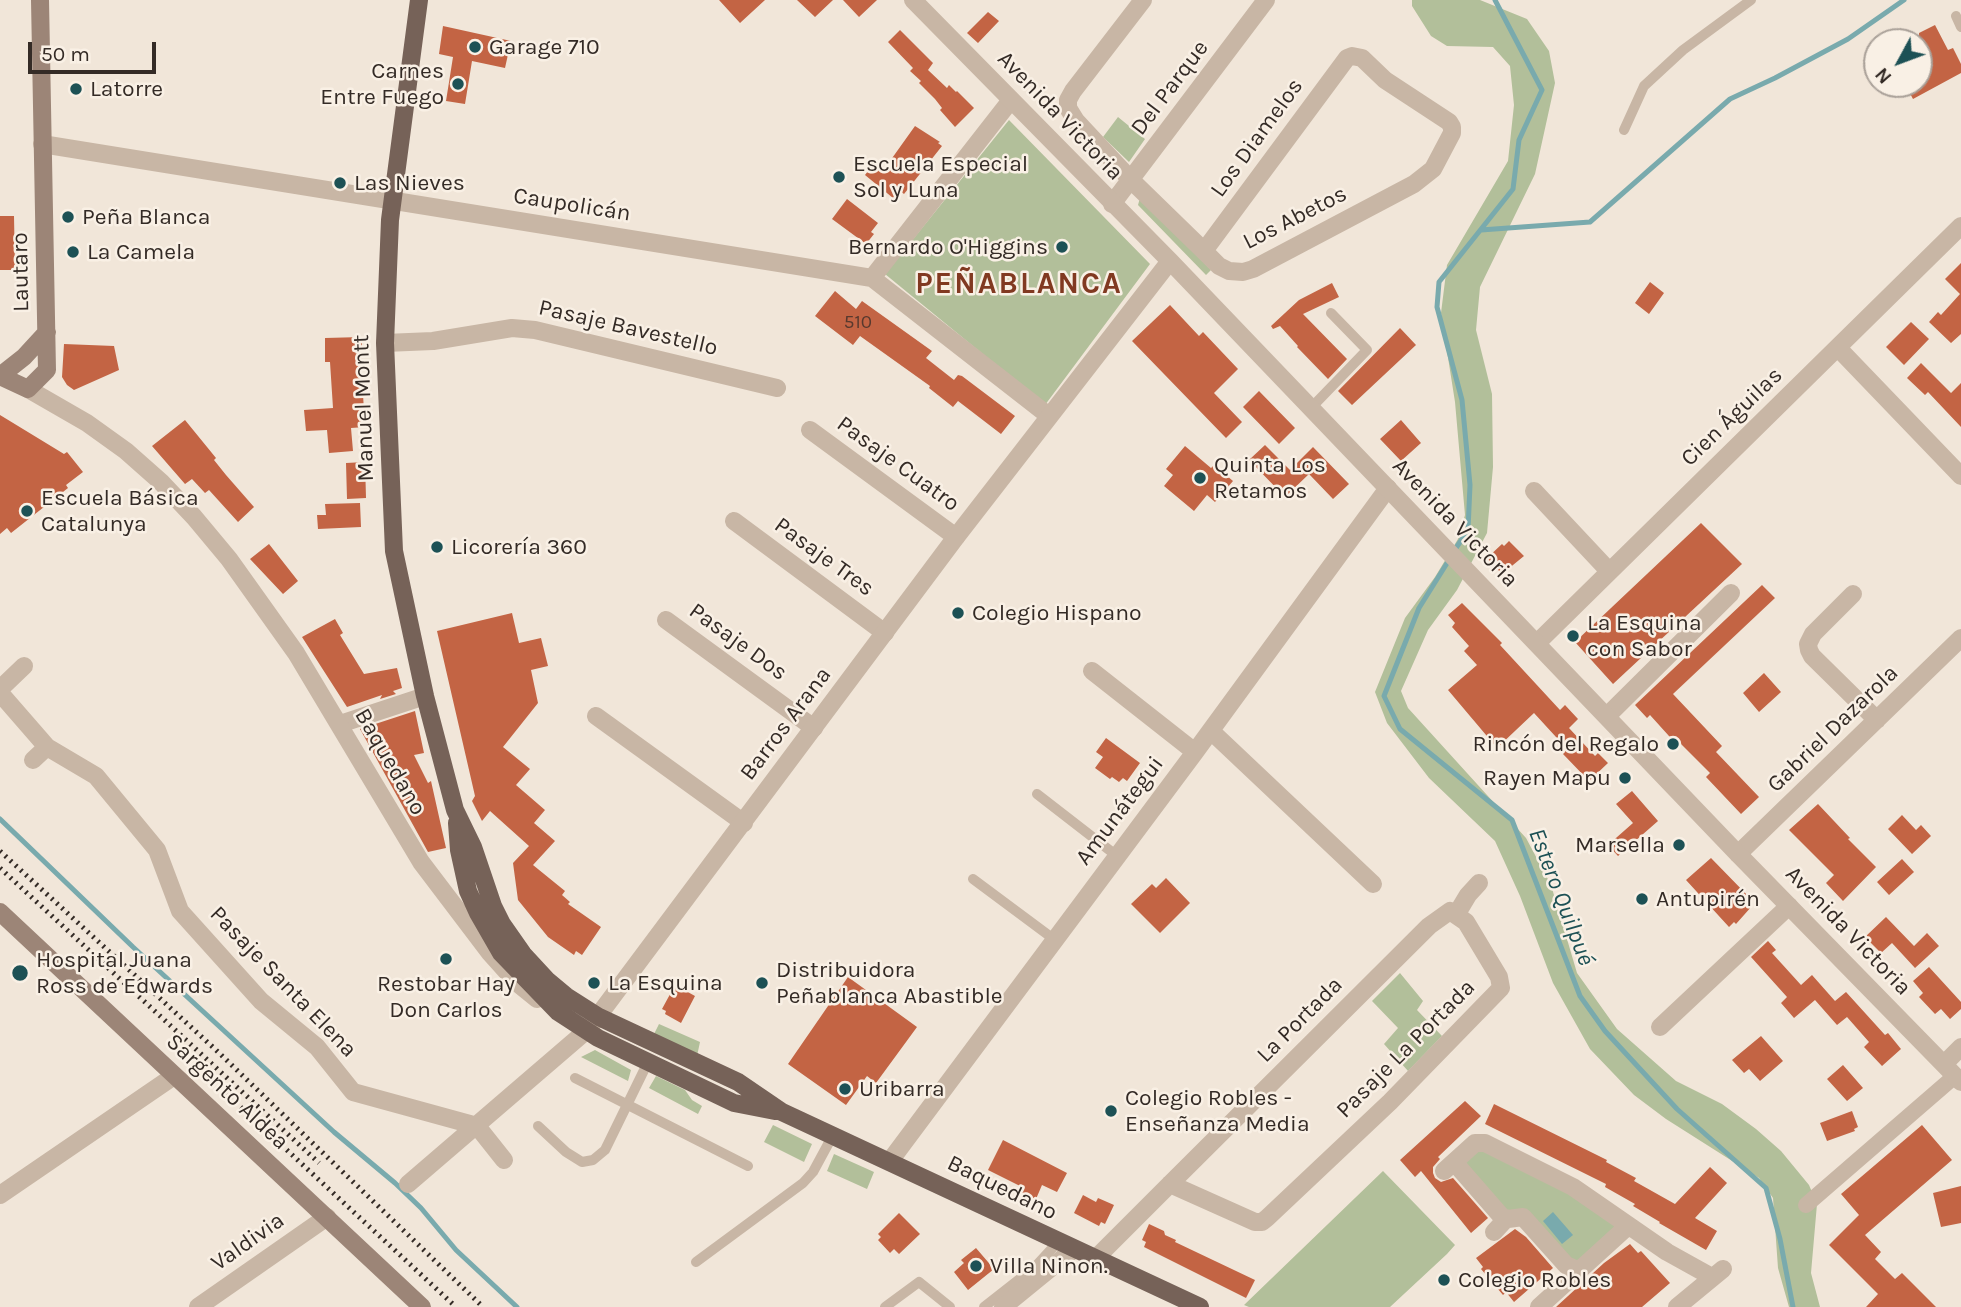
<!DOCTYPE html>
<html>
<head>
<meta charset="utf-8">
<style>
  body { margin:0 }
  #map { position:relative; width:1961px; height:1307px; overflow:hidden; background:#f1e6d9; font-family:Karla,sans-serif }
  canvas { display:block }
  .north { position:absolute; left:1863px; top:28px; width:70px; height:70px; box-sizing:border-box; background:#f9f0e5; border:2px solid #aaa199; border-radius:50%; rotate:229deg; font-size:19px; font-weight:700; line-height:28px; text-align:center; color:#342b26 }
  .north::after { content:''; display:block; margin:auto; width:24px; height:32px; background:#1d5155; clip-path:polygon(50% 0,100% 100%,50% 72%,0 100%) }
  .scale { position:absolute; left:28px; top:42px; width:128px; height:32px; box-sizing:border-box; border:4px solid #342b26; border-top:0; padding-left:9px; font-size:21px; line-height:24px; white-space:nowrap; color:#342b26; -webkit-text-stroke:5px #f9f0e5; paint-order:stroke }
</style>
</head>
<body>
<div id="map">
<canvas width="1961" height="1307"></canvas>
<div class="north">N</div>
<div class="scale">50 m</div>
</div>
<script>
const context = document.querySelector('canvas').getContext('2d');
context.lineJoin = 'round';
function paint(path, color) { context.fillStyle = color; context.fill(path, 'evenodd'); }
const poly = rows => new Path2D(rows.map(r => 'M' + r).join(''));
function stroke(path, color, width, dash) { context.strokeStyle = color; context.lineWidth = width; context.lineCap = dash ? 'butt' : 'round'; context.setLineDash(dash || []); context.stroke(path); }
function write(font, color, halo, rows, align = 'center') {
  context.font = font + ' Karla,sans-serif'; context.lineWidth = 5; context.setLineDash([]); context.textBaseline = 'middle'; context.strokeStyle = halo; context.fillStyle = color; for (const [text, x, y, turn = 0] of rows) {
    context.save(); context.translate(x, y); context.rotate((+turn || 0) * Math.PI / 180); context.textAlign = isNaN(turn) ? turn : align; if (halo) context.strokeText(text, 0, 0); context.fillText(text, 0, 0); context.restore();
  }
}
const green = poly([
  [1412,0,1480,0,1527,19,1549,51,1555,83,1535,174,1480,287,1476,330,1492,394,1493,467,1487,533,1457,590,1428,630,1401,691,1408,708,1526,838,1551,885,1577,973,1617,1029,1676,1081,1722,1104,1756,1129,1781,1151,1809,1185,1817,1204,1811,1273,1820,1307,1789,1307,1778,1268,1773,1198,1759,1178,1666,1119,1634,1095,1590,1049,1553,983,1520,896,1495,841,1429,778,1387,723,1375,692,1405,618,1435,577,1458,539,1465,515,1455,402,1441,313,1447,265,1508,161,1514,105,1510,66,1493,47,1447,46,1431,36,1412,6],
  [1118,117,1145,139,1129,162,1103,137],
  [1009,120,1150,264,1045,405,885,274],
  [1140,198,1211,270,1206,275,1138,205],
  [1400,973,1423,1001,1417,1010,1442,1036,1408,1071,1384,1044,1398,1028,1372,1001],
  [659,1024,700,1042,697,1056,653,1036],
  [595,1050,631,1070,628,1081,581,1057],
  [656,1076,685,1090,692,1100,702,1106,698,1114,649,1088],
  [773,1125,812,1144,804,1162,764,1142],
  [1479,1149,1565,1187,1618,1228,1576,1265,1510,1213,1467,1169,1465,1160],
  [834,1154,874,1172,867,1189,827,1171],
  [1383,1171,1455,1245,1447,1254,1390,1307,1249,1307,1244,1305]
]);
const water = poly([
  [1553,1212,1573,1235,1562,1244,1543,1221]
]);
const stream = poly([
  [1481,230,1590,222,1730,99,1775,78,1848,39,1904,0],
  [1454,551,1468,530,1470,485,1462,400,1437,307,1439,282,1513,189,1519,140,1542,90,1495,0],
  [1449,560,1419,608,1384,696,1400,729,1512,820,1580,996,1605,1031,1677,1109,1766,1188,1780,1239,1793,1307],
  [0,819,133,947,334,1132,395,1183,421,1208,456,1250,517,1307]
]);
const building = poly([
  [719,0,765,0,740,23],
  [797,0,833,0,815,17],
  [843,0,877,0,859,17],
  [988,12,999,21,978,43,967,33],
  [1935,25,1948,50,1953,48,1961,64,1961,73,1913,99,1905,84,1919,84,1919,33],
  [443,26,511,41,505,68,472,61,465,104,446,101,453,57,439,54],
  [900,30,933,63,928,70,947,88,949,85,956,92,957,91,974,108,955,127,940,110,942,108,935,99,919,83,921,81,910,71,913,68,888,42],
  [915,126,940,142,938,143,942,146,904,194,899,190,893,198,865,175,868,171,866,169,874,159,885,168],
  [847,199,878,223,871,232,874,234,866,244,832,219],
  [0,216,14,216,15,270,0,270],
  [1961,263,1961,334,1951,343,1929,322,1938,312,1941,315,1960,294,1945,279],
  [1650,282,1664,293,1649,314,1635,303],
  [1332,283,1339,297,1303,314,1347,359,1328,379,1297,347,1298,346,1280,326,1273,329,1271,326,1299,300],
  [835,291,856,309,862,301,932,351,926,358,954,380,958,375,962,376,1015,416,1001,434,958,401,953,407,929,388,930,386,860,336,853,345,815,316],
  [1170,305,1199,336,1203,332,1238,369,1214,393,1242,422,1226,438,1132,341],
  [1911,322,1929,339,1904,365,1886,347],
  [1400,328,1416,345,1352,405,1338,391],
  [362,337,361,362,365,427,351,428,353,451,329,453,327,430,306,431,304,410,333,408,330,362,325,362,325,338],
  [64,344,114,346,119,370,74,390,67,385,62,377],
  [1921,363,1951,393,1961,383,1961,427,1928,392,1925,395,1907,378],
  [1259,391,1295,428,1279,444,1243,407],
  [0,415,64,454,67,452,83,472,66,485,68,488,11,533,7,528,0,534],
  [185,420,216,458,214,460,226,475,254,507,238,522,209,490,205,493,192,479,185,484,152,446],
  [1401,420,1421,443,1401,461,1380,439],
  [1265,445,1290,470,1313,447,1349,484,1333,499,1309,474,1285,497,1249,460],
  [1185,446,1211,468,1214,465,1233,481,1215,502,1207,495,1194,511,1164,486,1173,475,1166,469],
  [365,462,366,498,347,499,346,463],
  [360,503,361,527,318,529,317,515,326,515,325,504],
  [1701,523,1742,564,1613,684,1575,642],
  [1509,541,1524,556,1502,574,1487,558,1502,544,1504,546],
  [269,544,298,581,283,594,250,559],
  [1762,585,1775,598,1673,694,1722,746,1716,752,1759,797,1741,814,1706,777,1710,773,1680,743,1678,746,1650,715,1647,718,1635,705],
  [1462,603,1502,643,1500,645,1560,710,1565,705,1578,719,1569,728,1595,756,1598,753,1608,763,1589,781,1563,754,1567,749,1534,713,1497,748,1448,690,1477,665,1464,651,1469,646,1452,627,1455,623,1448,615],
  [512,613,519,643,541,638,548,666,531,670,538,703,503,747,530,769,516,785,545,810,534,823,555,841,533,865,565,891,562,895,570,902,568,904,601,927,582,955,576,951,574,955,548,937,518,900,513,863,529,846,490,811,482,821,472,801,475,796,437,631],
  [335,619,343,633,340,635,364,674,397,668,402,688,393,691,396,694,380,699,382,695,347,707,302,637],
  [1764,673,1781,692,1759,712,1743,693],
  [415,711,424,753,414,755,428,783,431,781,446,848,428,852,360,729],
  [1106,738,1140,763,1127,781,1123,778,1119,782,1112,777,1110,779,1095,768,1103,757,1096,752],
  [1632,791,1658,821,1618,856,1608,845,1633,823,1616,804],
  [1818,804,1850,838,1848,839,1876,867,1843,901,1826,883,1834,875,1789,830],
  [1902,815,1916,830,1921,825,1931,836,1912,854,1888,829],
  [1711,858,1749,897,1746,900,1752,906,1736,924,1734,922,1729,927,1686,880],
  [1902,859,1914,872,1889,895,1877,882],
  [1166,878,1190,903,1160,933,1131,904,1152,884,1156,888],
  [1886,917,1914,946,1927,933,1939,946,1915,968,1892,943,1881,953,1865,937],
  [1768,941,1776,950,1772,953,1801,985,1812,975,1835,1001,1846,992,1885,1035,1888,1033,1901,1049,1882,1066,1864,1047,1869,1042,1847,1017,1837,1025,1815,1000,1794,1018,1781,1003,1787,997,1751,957],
  [1929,967,1961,1002,1961,1009,1950,1019,1941,1009,1935,1014,1919,997,1923,993,1913,981],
  [848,977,917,1027,876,1083,867,1076,846,1105,788,1064],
  [675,985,695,996,681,1023,665,1014,666,1011,662,1009],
  [1761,1036,1783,1061,1760,1081,1749,1069,1744,1073,1732,1060],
  [1843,1065,1863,1088,1847,1101,1827,1079],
  [1465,1101,1481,1116,1438,1157,1440,1159,1433,1167,1433,1173,1435,1178,1441,1182,1453,1178,1488,1218,1471,1233,1421,1171,1415,1177,1400,1160],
  [1494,1104,1607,1160,1606,1162,1636,1178,1634,1181,1675,1204,1710,1167,1727,1183,1695,1218,1717,1231,1706,1250,1659,1223,1660,1222,1633,1206,1635,1204,1605,1187,1606,1184,1485,1124],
  [1852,1111,1858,1127,1854,1129,1855,1131,1827,1141,1820,1123],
  [1922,1125,1952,1160,1865,1235,1881,1252,1875,1259,1895,1279,1902,1273,1936,1307,1866,1307,1878,1294,1829,1245,1859,1215,1841,1194],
  [1003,1140,1067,1173,1057,1192,1042,1185,1036,1199,1019,1192,1022,1187,988,1170],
  [1961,1186,1961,1223,1941,1227,1933,1193],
  [1083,1195,1096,1202,1098,1198,1114,1205,1105,1224,1101,1222,1099,1226,1074,1213],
  [899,1213,920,1234,899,1254,894,1249,890,1253,878,1240,881,1237,878,1234],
  [1149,1224,1164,1231,1165,1235,1176,1240,1175,1242,1255,1280,1246,1298,1144,1247,1146,1242,1142,1240],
  [1515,1229,1526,1237,1553,1268,1514,1302,1506,1292,1503,1295,1481,1269,1483,1267,1476,1258],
  [1630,1244,1638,1253,1641,1251,1670,1283,1642,1307,1556,1307,1604,1263],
  [976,1248,994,1269,968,1290,954,1272,964,1263,961,1260]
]);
const service = poly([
  [1956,16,1961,27],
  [1624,130,1644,86,1683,50,1751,0],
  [1310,409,1367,350,1331,313],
  [1037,794,1117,856],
  [973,879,1055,940],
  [575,1078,748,1166],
  [538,1126,566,1152,582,1162,593,1160,605,1150,648,1062],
  [696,1262,803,1183,813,1172,833,1135],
  [885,1307,919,1282,950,1307],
  [984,1307,1035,1267,1058,1242]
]);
const pedestrian = poly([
  [1806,1205,1955,1076]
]);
const minor = poly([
  [1143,0,1073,91,1068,100,1068,108,1076,121,1131,180,1204,251,1219,266,1229,271,1243,272,1253,269,1414,184,1433,169,1452,133,1452,127,1449,122,1385,80,1362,58,1352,56,1347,58,1204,251],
  [42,144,872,278,1049,416],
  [1112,204,1266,0],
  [872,278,1011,100],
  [385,343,433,341,512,328,535,330,777,388],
  [1838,348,1961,476],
  [810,430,956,537],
  [1534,491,1609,571],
  [734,521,885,633],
  [1853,594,1813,634,1808,644,1809,650,1812,656,1877,720],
  [666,620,814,728],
  [1537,643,1961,226],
  [1092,671,1195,752],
  [0,689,24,666],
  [0,693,47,747,96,776,157,850,180,911,261,1001,317,1047,353,1092,477,1126,504,1160],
  [596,716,744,823],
  [1607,716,1731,593],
  [340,724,425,696],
  [1211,731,1373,884],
  [33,760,47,747],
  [1738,854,1961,638],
  [1456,915,1468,895,1479,883],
  [1660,1027,1789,906],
  [890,1161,1195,752,1388,488],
  [1454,1162,1502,1217,1508,1219,1523,1217,1566,1265,1577,1270],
  [1444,1171,1475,1143,1485,1143,1573,1187,1667,1252,1712,1277],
  [408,1184,586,1031],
  [0,1195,174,1076],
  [1494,1232,1506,1219],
  [1095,1259,1170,1184,1429,926,1450,911,1466,922,1499,977,1501,988,1390,1102,1267,1218,1262,1222,1255,1222,1170,1184],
  [198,1307,327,1217],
  [1003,1307,1074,1249],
  [1539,1307,1628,1226],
  [1677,1307,1723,1269]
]);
const tertiary = poly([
  [913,0,1170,261,1738,854,1961,1082],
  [28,389,87,423,126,451,161,482,194,517,229,559,296,653,421,862,490,953,516,982,537,999],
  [589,1028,956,537,1170,261],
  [1944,1064,1961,1047]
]);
const secondary = poly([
  [0,376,28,389,47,370,40,0],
  [0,376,24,357,47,332],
  [0,912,422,1307]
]);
const primary = poly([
  [419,0,390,220,385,343,394,551,425,696,455,810,473,847,493,906,502,924,523,954,548,981,566,996,599,1017,738,1082,782,1112,1200,1307],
  [457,823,459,850,468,891,478,913,501,953,558,1012,598,1038,734,1103,775,1111]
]);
const rail = poly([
  [0,851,216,1050,483,1307],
  [0,868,319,1163],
  [220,1088,456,1307]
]);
const markers = [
  [475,47,7,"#1d5155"],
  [458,84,7,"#1d5155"],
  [76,89,7,"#1d5155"],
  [839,177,7,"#1d5155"],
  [340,183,7,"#1d5155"],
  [68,217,7,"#1d5155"],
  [1062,247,7,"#1d5155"],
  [73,252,7,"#1d5155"],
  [1200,478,7,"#1d5155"],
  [27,511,7,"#1d5155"],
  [437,547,7,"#1d5155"],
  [958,613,7,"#1d5155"],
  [1573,636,7,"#1d5155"],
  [1673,744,7,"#1d5155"],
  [1625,778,7,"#1d5155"],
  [1679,845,7,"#1d5155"],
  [1642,899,7,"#1d5155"],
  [446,959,7,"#1d5155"],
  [20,973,9,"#1d5155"],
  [594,983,7,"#1d5155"],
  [762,983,7,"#1d5155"],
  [845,1089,7,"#1d5155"],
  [1111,1111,7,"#1d5155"],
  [976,1266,7,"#1d5155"],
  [1444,1280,7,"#1d5155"]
];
const numberNames = [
  ["510",858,323]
];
const poiNames = [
  ["Garage 710",489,47],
  ["Carnes",444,71,"right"],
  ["Entre Fuego",444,97,"right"],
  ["Latorre",90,89],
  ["Escuela Especial",853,164],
  ["Sol y Luna",853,190],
  ["Las Nieves",354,183],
  ["Peña Blanca",82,217],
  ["Bernardo O'Higgins",1048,247,"right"],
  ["La Camela",87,252],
  ["Quinta Los",1214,465],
  ["Retamos",1214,491],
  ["Escuela Básica",41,498],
  ["Catalunya",41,524],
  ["Licorería 360",451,547],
  ["Colegio Hispano",972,613],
  ["La Esquina",1587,623],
  ["con Sabor",1587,649],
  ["Rincón del Regalo",1659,744,"right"],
  ["Rayen Mapu",1611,778,"right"],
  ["Marsella",1665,845,"right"],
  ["Antupirén",1656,899],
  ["Hospital Juana",36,960],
  ["Ross de Edwards",36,986],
  ["Distribuidora",776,970],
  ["Peñablanca Abastible",776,996],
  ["La Esquina",608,983],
  ["Restobar Hay",446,984,"center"],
  ["Don Carlos",446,1010,"center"],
  ["Uribarra",859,1089],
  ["Colegio Robles -",1125,1098],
  ["Enseñanza Media",1125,1124],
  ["Villa Ninon.",990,1266],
  ["Colegio Robles",1458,1280]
];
const streetNames = [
  ["Del Parque",1170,88,-53],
  ["Avenida Victoria",1060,116,46],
  ["Los Diamelos",1257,138,-54],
  ["Caupolicán",572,205,9],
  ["Los Abetos",1295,218,-27],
  ["Lautaro",21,272,-91],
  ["Pasaje Bavestello",628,328,13],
  ["Manuel Montt",364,408,-92],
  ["Cien Águilas",1732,417,-44],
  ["Pasaje Cuatro",898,464,36],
  ["Avenida Victoria",1455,523,46],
  ["Pasaje Tres",824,557,36],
  ["Pasaje Dos",738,642,36],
  ["Barros Arana",786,724,-53],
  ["Gabriel Dazarola",1833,729,-44],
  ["Baquedano",390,762,60],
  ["Amunátegui",1120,811,-53],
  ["Avenida Victoria",1848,931,46],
  ["Pasaje Santa Elena",283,982,46],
  ["La Portada",1300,1020,-45],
  ["Pasaje La Portada",1406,1049,-45],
  ["Sargento Aldea",227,1092,43],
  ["Baquedano",1002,1188,26],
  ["Valdivia",248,1242,-35]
];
const waterNames = [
  ["Estero Quilpué",1561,897,69]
];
const districtNames = [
  ["PEÑABLANCA",1019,284]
];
paint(green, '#b2bf9a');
paint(water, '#79aaad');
stroke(stream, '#79aaad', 5);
paint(building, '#c36444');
stroke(service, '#c8b6a5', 10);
stroke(pedestrian, '#c8b6a5', 16);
stroke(minor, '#c8b6a5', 18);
stroke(tertiary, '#c8b6a5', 18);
stroke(secondary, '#9c8577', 18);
stroke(primary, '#766258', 18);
stroke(rail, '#342b26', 5, [2, 5]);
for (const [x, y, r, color] of markers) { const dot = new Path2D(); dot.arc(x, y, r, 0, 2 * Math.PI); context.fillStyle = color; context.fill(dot); stroke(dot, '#f9f0e5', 2.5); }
write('19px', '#58392e', null, numberNames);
write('23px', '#342b26', '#f9f0e5', poiNames, 'left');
write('23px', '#342b26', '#f9f0e5', streetNames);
write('italic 24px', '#1d5155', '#f9f0e5', waterNames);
context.letterSpacing = '2px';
write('bold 30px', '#813921', '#f9f0e5', districtNames);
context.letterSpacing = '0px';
</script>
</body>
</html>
